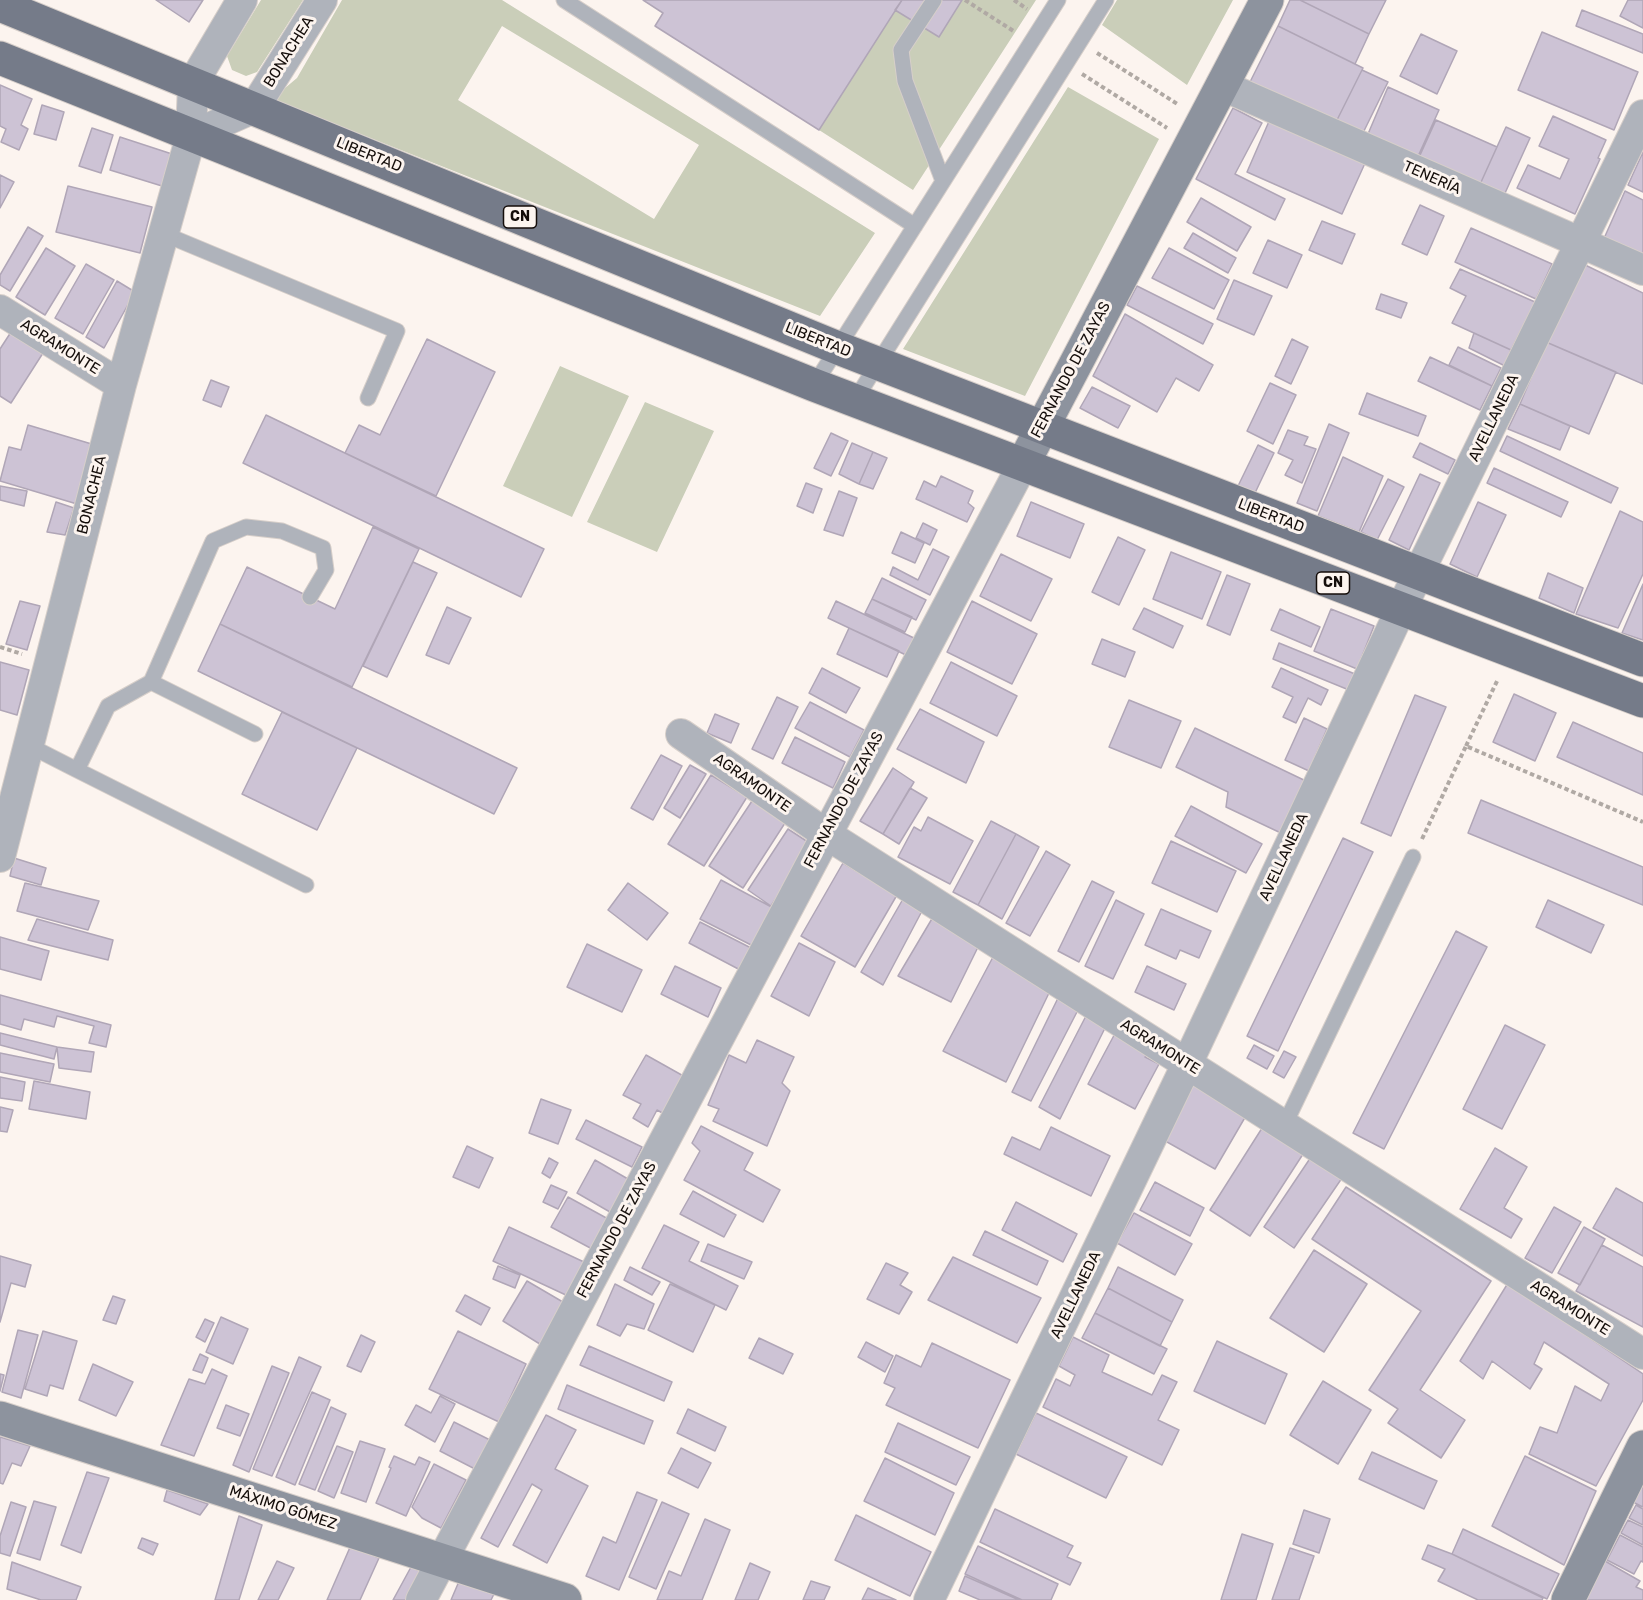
<!DOCTYPE html>
<html>
<head>
<meta charset="utf-8">
<style>
  body { margin:0 }
  canvas { display:block; background:#fcf4ef }
</style>
</head>
<body>
<canvas width="1643" height="1600"></canvas>
<script>
const context = document.querySelector('canvas').getContext('2d');
context.lineJoin = 'round';
function paint(path, color) { context.fillStyle = color; context.fill(path, 'evenodd'); }
const poly = rows => new Path2D(rows.map(r => 'M' + r).join(''));
function stroke(path, color, width, dash) { context.strokeStyle = color; context.lineWidth = width; context.lineCap = dash ? 'butt' : 'round'; context.setLineDash(dash || []); context.stroke(path); }
function write(font, color, halo, rows, align = 'center') {
  context.font = font + ' Rubik,sans-serif'; context.lineWidth = 6; context.setLineDash([]); context.textBaseline = 'middle'; context.strokeStyle = halo; context.fillStyle = color; for (const [text, x, y, turn = 0] of rows) {
    context.save(); context.translate(x, y); context.rotate((+turn || 0) * Math.PI / 180); context.textAlign = isNaN(turn) ? turn : align; if (halo) context.strokeText(text, 0, 0); context.fillText(text, 0, 0); context.restore();
  }
}
const green = poly([
  [261,0,303,0,257,72,246,76,232,70,227,56],
  [342,0,502,0,875,233,820,316,272,99,297,78],
  [502,26,699,145,654,219,458,100],
  [962,0,1036,0,913,190,819,130,895,10,939,37],
  [1117,0,1233,0,1187,85,1102,25],
  [1068,87,1159,139,1025,396,903,349],
  [560,366,629,396,572,517,503,486],
  [645,402,714,431,657,552,587,522]
]);
const building = poly([
  [156,0,203,0,189,22,156,0],
  [643,0,902,0,819,130,655,26,663,13,643,0],
  [902,0,962,0,939,37,895,10,902,0],
  [1290,0,1300,0,1369,34,1355,64,1278,26,1290,0],
  [1300,0,1386,0,1369,34,1300,0],
  [1628,0,1643,0,1643,28,1620,16,1628,0],
  [1582,10,1643,34,1643,53,1576,26,1582,10],
  [1278,26,1363,68,1335,124,1250,82,1278,26],
  [1542,32,1638,72,1614,130,1518,90,1542,32],
  [1421,34,1457,51,1437,94,1400,76,1421,34],
  [1362,70,1388,82,1361,137,1335,124,1362,70],
  [0,85,32,99,21,125,28,129,19,150,1,142,6,129,0,126,0,85],
  [1388,87,1439,110,1415,163,1365,141,1388,87],
  [42,105,64,112,56,140,34,134,42,105],
  [1233,108,1262,123,1235,174,1285,199,1275,220,1196,179,1233,108],
  [1553,116,1606,140,1598,158,1600,159,1575,214,1517,188,1528,165,1560,179,1569,159,1539,146,1553,116],
  [1270,119,1366,161,1342,214,1247,172,1270,119],
  [1436,120,1497,147,1477,191,1416,164,1436,120],
  [1506,127,1530,138,1501,202,1477,191,1506,127],
  [92,128,113,135,101,173,79,166,92,128],
  [120,137,172,154,162,186,110,170,120,137],
  [1643,152,1643,192,1628,185,1643,152],
  [0,175,14,182,0,208,0,175],
  [68,186,152,207,140,253,56,232,68,186],
  [1625,191,1643,200,1643,262,1602,243,1625,191],
  [1201,198,1251,227,1237,251,1187,222,1201,198],
  [1420,205,1444,216,1427,255,1402,244,1420,205],
  [1322,221,1355,234,1342,264,1309,250,1322,221],
  [28,227,43,236,10,291,0,285,0,275,28,227],
  [1471,228,1552,264,1536,299,1455,262,1471,228],
  [1193,233,1236,258,1228,273,1184,248,1193,233],
  [1268,240,1302,255,1287,288,1253,273,1268,240],
  [46,248,75,266,45,315,16,297,46,248],
  [1169,248,1229,280,1214,309,1152,278,1169,248],
  [1581,263,1643,293,1643,384,1546,342,1581,263],
  [86,264,114,280,83,334,55,318,86,264],
  [1460,269,1535,302,1511,350,1452,323,1466,296,1450,288,1460,269],
  [1234,280,1272,296,1254,335,1217,319,1234,280],
  [117,281,135,292,104,348,86,337,117,281],
  [1137,286,1213,324,1203,344,1127,305,1137,286],
  [1381,294,1407,303,1401,318,1376,309,1381,294],
  [1125,314,1213,365,1199,391,1176,378,1157,412,1093,376,1125,314],
  [11,332,43,353,11,403,0,396,0,349,11,332],
  [1474,333,1511,350,1505,366,1469,348,1474,333],
  [427,339,495,372,436,496,345,453,359,425,380,435,427,339],
  [1292,339,1308,347,1291,384,1275,376,1292,339],
  [1546,342,1616,372,1589,434,1520,404,1546,342],
  [1458,347,1501,368,1492,386,1449,365,1458,347],
  [1430,357,1492,386,1480,410,1418,381,1430,357],
  [211,380,229,387,221,407,203,400,211,380],
  [1270,383,1296,395,1273,444,1247,431,1270,383],
  [1092,387,1130,406,1118,428,1080,408,1092,387],
  [1367,393,1426,416,1418,436,1359,414,1367,393],
  [1520,404,1570,426,1560,450,1508,429,1520,404],
  [266,415,544,549,521,597,243,463,266,415],
  [1329,424,1349,433,1317,511,1297,503,1329,424],
  [28,425,95,445,77,504,0,481,9,447,21,450,28,425],
  [1288,430,1308,437,1304,445,1316,449,1302,483,1285,475,1293,460,1278,453,1288,430],
  [831,433,848,441,831,476,814,468,831,433],
  [1507,436,1618,488,1611,503,1500,451,1507,436],
  [852,443,873,452,859,484,839,474,852,443],
  [1420,443,1455,460,1448,474,1413,457,1420,443],
  [1258,445,1274,453,1255,493,1238,486,1258,445],
  [873,452,887,458,873,489,859,484,873,452],
  [1343,457,1383,476,1359,532,1318,516,1343,457],
  [1494,468,1568,502,1561,517,1487,483,1494,468],
  [1420,474,1440,483,1409,550,1389,540,1420,474],
  [941,476,973,491,968,503,974,508,967,522,916,499,924,481,936,487,941,476],
  [1388,479,1404,487,1377,540,1361,532,1388,479],
  [806,483,822,489,813,513,797,506,806,483],
  [0,486,27,491,24,506,0,500,0,486],
  [839,491,857,498,843,536,824,530,839,491],
  [56,502,74,508,65,535,47,532,56,502],
  [1031,502,1084,524,1070,558,1017,536,1031,502],
  [1478,502,1506,515,1477,577,1450,564,1478,502],
  [1620,511,1643,522,1643,574,1618,628,1576,614,1620,511],
  [923,523,937,530,930,545,916,538,923,523],
  [373,527,419,549,352,687,220,624,247,567,335,609,373,527],
  [901,532,924,543,915,563,892,553,901,532],
  [1118,537,1145,550,1119,605,1092,592,1118,537],
  [933,549,949,557,930,595,890,575,893,567,918,580,933,549],
  [1171,552,1221,572,1202,619,1153,599,1171,552],
  [1001,554,1052,579,1031,621,980,596,1001,554],
  [413,562,437,573,387,677,363,666,413,562],
  [1548,573,1583,588,1574,613,1539,598,1548,573],
  [1227,575,1250,584,1230,635,1207,625,1227,575],
  [882,578,926,600,916,620,872,599,882,578],
  [1643,584,1643,640,1622,633,1643,584],
  [872,599,912,617,905,632,865,613,872,599],
  [20,601,40,606,27,650,6,644,20,601],
  [836,601,916,639,908,656,828,618,836,601],
  [972,601,1037,634,1012,684,947,652,972,601],
  [447,607,471,618,449,664,426,655,447,607],
  [1144,608,1183,626,1173,648,1133,629,1144,608],
  [1280,609,1320,627,1311,647,1271,630,1280,609],
  [1331,609,1374,626,1357,669,1314,651,1331,609],
  [220,624,517,768,494,814,198,671,220,624],
  [849,628,899,651,887,677,837,654,849,628],
  [1102,639,1135,652,1125,677,1092,664,1102,639],
  [1279,643,1355,674,1349,690,1273,659,1279,643],
  [0,662,29,670,17,715,0,710,0,662],
  [951,662,1017,696,997,736,930,703,951,662],
  [822,668,860,688,846,713,809,693,822,668],
  [1281,668,1328,690,1321,705,1308,698,1296,723,1283,717,1293,697,1272,687,1281,668],
  [1514,694,1556,713,1535,761,1493,742,1514,694],
  [1415,695,1446,707,1391,836,1361,823,1415,695],
  [777,697,798,707,773,759,752,749,777,697],
  [1129,700,1181,721,1161,768,1109,747,1129,700],
  [810,702,864,730,850,757,795,728,810,702],
  [920,709,984,742,966,783,897,749,920,709],
  [282,712,357,748,317,830,242,794,282,712],
  [715,714,739,724,731,743,707,733,715,714],
  [1304,718,1327,729,1309,771,1285,760,1304,718],
  [1573,722,1643,753,1643,795,1557,757,1573,722],
  [1195,728,1308,782,1283,834,1226,807,1228,792,1176,767,1195,728],
  [795,737,845,762,833,788,782,763,795,737],
  [661,755,682,766,653,820,631,808,661,755],
  [690,765,706,774,680,818,664,808,690,765],
  [893,768,914,782,883,834,860,821,893,768],
  [711,775,747,797,704,866,668,844,711,775],
  [910,788,927,798,899,844,883,834,910,788],
  [1481,800,1643,867,1643,905,1468,833,1481,800],
  [752,801,785,823,743,888,709,866,752,801],
  [1191,806,1262,844,1246,873,1175,836,1191,806],
  [928,817,973,841,950,884,898,857,914,827,921,831,928,817],
  [991,821,1016,834,978,905,953,892,991,821],
  [788,829,811,844,771,906,748,890,788,829],
  [1016,834,1039,847,1002,919,978,905,1016,834],
  [1343,838,1373,852,1278,1051,1247,1036,1343,838],
  [1171,841,1236,871,1217,912,1152,883,1171,841],
  [1046,851,1070,865,1030,936,1006,923,1046,851],
  [14,858,46,868,41,885,10,876,14,858],
  [843,863,897,895,855,967,801,936,843,863],
  [721,880,779,911,759,949,700,919,721,880],
  [1092,881,1114,892,1079,962,1058,951,1092,881],
  [25,883,99,901,88,930,17,911,25,883],
  [628,883,668,913,647,940,608,910,628,883],
  [903,899,922,911,883,985,861,972,903,899],
  [1116,900,1144,914,1113,979,1085,966,1116,900],
  [1548,900,1604,925,1591,953,1536,927,1548,900],
  [1161,909,1211,931,1199,958,1180,950,1176,959,1145,945,1161,909],
  [933,917,980,943,951,1002,898,976,933,917],
  [37,919,113,940,108,960,28,940,37,919],
  [700,922,755,950,744,972,689,943,700,922],
  [1456,931,1487,947,1384,1149,1353,1133,1456,931],
  [0,937,49,951,41,980,0,969,0,937],
  [799,943,835,962,809,1016,771,996,799,943],
  [587,944,642,970,622,1012,567,987,587,944],
  [993,957,1049,993,1006,1082,943,1051,993,957],
  [675,966,721,988,708,1017,661,994,675,966],
  [1147,966,1186,984,1174,1010,1135,992,1147,966],
  [0,995,111,1025,106,1047,89,1043,94,1026,57,1016,54,1027,24,1019,21,1030,0,1024,0,995],
  [1059,996,1079,1008,1031,1101,1012,1092,1059,996],
  [1088,1012,1107,1024,1060,1119,1039,1107,1088,1012],
  [1505,1025,1545,1045,1502,1129,1463,1109,1505,1025],
  [1119,1026,1152,1044,1145,1057,1159,1064,1135,1109,1088,1084,1119,1026],
  [0,1033,57,1047,54,1059,0,1045,0,1033],
  [757,1040,794,1057,782,1083,790,1091,767,1146,713,1121,719,1109,708,1105,729,1055,746,1063,757,1040],
  [1254,1045,1274,1056,1267,1069,1247,1058,1254,1045],
  [57,1047,94,1052,91,1072,59,1068,57,1047],
  [1284,1051,1296,1057,1284,1078,1273,1072,1284,1051],
  [0,1053,54,1064,50,1082,0,1072,0,1053],
  [646,1055,687,1078,666,1115,657,1110,648,1127,633,1118,641,1104,623,1095,646,1055],
  [0,1077,25,1082,22,1101,0,1098,0,1077],
  [34,1081,90,1092,86,1119,29,1109,34,1081],
  [1191,1082,1247,1114,1215,1169,1160,1138,1191,1082],
  [541,1099,571,1110,558,1144,529,1133,541,1099],
  [0,1107,13,1110,7,1132,0,1131,0,1107],
  [586,1120,642,1147,632,1167,576,1139,586,1120],
  [1264,1125,1305,1151,1250,1236,1210,1210,1264,1125],
  [701,1126,753,1153,744,1170,780,1190,763,1222,684,1180,700,1151,692,1143,701,1126],
  [1051,1127,1110,1156,1091,1196,1004,1154,1012,1137,1040,1150,1051,1127],
  [467,1146,493,1158,479,1188,453,1177,467,1146],
  [1495,1148,1527,1167,1504,1208,1522,1219,1511,1238,1460,1209,1495,1148],
  [1311,1157,1342,1178,1294,1248,1264,1227,1311,1157],
  [549,1158,558,1163,550,1178,542,1173,549,1158],
  [595,1160,628,1179,610,1212,577,1193,595,1160],
  [1155,1182,1204,1208,1190,1236,1140,1210,1155,1182],
  [551,1185,567,1192,558,1209,543,1202,551,1185],
  [1346,1187,1491,1281,1420,1390,1465,1420,1441,1458,1388,1423,1398,1409,1369,1390,1421,1311,1312,1239,1346,1187],
  [1616,1188,1643,1203,1643,1256,1593,1228,1616,1188],
  [693,1191,736,1215,724,1237,680,1214,693,1191],
  [568,1197,610,1220,594,1250,551,1227,568,1197],
  [1016,1202,1077,1234,1063,1262,1002,1230,1016,1202],
  [1554,1207,1581,1222,1552,1273,1525,1258,1554,1207],
  [1134,1213,1192,1244,1175,1275,1117,1243,1134,1213],
  [664,1225,699,1242,689,1261,738,1286,726,1310,642,1268,664,1225],
  [509,1227,584,1262,568,1296,493,1261,509,1227],
  [1584,1227,1605,1239,1580,1285,1558,1273,1584,1227],
  [985,1231,1048,1261,1037,1285,973,1255,985,1231],
  [708,1244,752,1262,744,1279,701,1261,708,1244],
  [1602,1245,1643,1267,1643,1327,1576,1291,1602,1245],
  [1314,1250,1367,1284,1324,1352,1270,1318,1314,1250],
  [0,1256,31,1265,25,1287,11,1283,0,1322,0,1256],
  [953,1257,1041,1298,1017,1343,928,1300,953,1257],
  [886,1263,908,1273,900,1285,912,1292,899,1314,867,1299,886,1263],
  [498,1266,520,1275,515,1288,493,1279,498,1266],
  [630,1267,660,1282,652,1295,624,1280,630,1267],
  [1118,1267,1183,1300,1172,1322,1108,1288,1118,1267],
  [527,1281,568,1305,543,1346,503,1321,527,1281],
  [1508,1283,1643,1374,1643,1400,1596,1486,1529,1454,1540,1427,1557,1433,1575,1386,1601,1401,1609,1384,1544,1342,1534,1364,1542,1369,1530,1389,1492,1361,1483,1379,1460,1361,1508,1283],
  [615,1284,654,1304,644,1329,627,1324,620,1336,597,1325,615,1284],
  [670,1284,715,1305,693,1352,648,1330,670,1284],
  [1108,1288,1172,1322,1160,1346,1095,1313,1108,1288],
  [465,1295,490,1308,481,1325,456,1311,465,1295],
  [113,1296,125,1300,116,1324,103,1320,113,1296],
  [1095,1313,1167,1349,1154,1374,1082,1338,1095,1313],
  [221,1317,248,1329,233,1364,206,1352,221,1317],
  [205,1319,214,1323,205,1342,196,1337,205,1319],
  [18,1330,38,1335,21,1398,2,1392,18,1330],
  [43,1331,77,1341,63,1389,50,1385,47,1396,25,1389,43,1331],
  [458,1331,526,1364,499,1422,429,1389,458,1331],
  [361,1335,375,1342,361,1372,347,1366,361,1335],
  [1073,1337,1109,1355,1102,1372,1152,1395,1162,1375,1177,1382,1158,1420,1179,1430,1162,1465,1043,1407,1056,1379,1070,1386,1075,1375,1059,1366,1073,1337],
  [759,1338,793,1354,783,1374,749,1358,759,1338],
  [1217,1341,1287,1374,1265,1424,1194,1391,1217,1341],
  [866,1342,893,1356,885,1372,858,1357,866,1342],
  [932,1343,1010,1380,978,1448,886,1405,895,1388,884,1383,896,1355,921,1367,932,1343],
  [589,1346,672,1382,664,1401,580,1365,589,1346],
  [200,1354,208,1358,202,1373,193,1370,200,1354],
  [299,1357,321,1367,272,1476,253,1469,299,1357],
  [93,1364,133,1382,116,1416,79,1400,93,1364],
  [272,1366,289,1373,249,1472,233,1465,272,1366],
  [212,1369,227,1376,194,1456,161,1445,189,1379,205,1384,212,1369],
  [0,1374,4,1375,0,1391,0,1374],
  [1323,1381,1371,1410,1338,1464,1290,1435,1323,1381],
  [567,1385,653,1421,644,1444,558,1409,567,1385],
  [312,1392,330,1400,295,1485,276,1477,312,1392],
  [440,1396,455,1404,435,1442,405,1425,416,1405,431,1413,440,1396],
  [226,1405,249,1414,240,1436,217,1428,226,1405],
  [331,1407,346,1414,315,1490,299,1484,331,1407],
  [688,1409,726,1427,715,1451,677,1433,688,1409],
  [1036,1413,1127,1457,1106,1498,1016,1454,1036,1413],
  [546,1415,576,1430,555,1469,588,1486,547,1563,513,1545,542,1490,532,1484,498,1547,481,1538,546,1415],
  [454,1422,490,1440,475,1469,440,1451,454,1422],
  [898,1423,970,1457,956,1485,885,1452,898,1423],
  [0,1437,30,1446,21,1466,12,1463,3,1484,0,1483,0,1437],
  [360,1441,385,1449,366,1502,341,1493,360,1441],
  [337,1446,353,1452,334,1498,318,1491,337,1446],
  [681,1448,711,1463,698,1488,668,1473,681,1448],
  [1372,1452,1437,1481,1424,1509,1359,1479,1372,1452],
  [394,1456,415,1465,419,1457,430,1462,406,1516,376,1503,391,1468,389,1467,394,1456],
  [1525,1456,1596,1491,1564,1565,1492,1526,1525,1456],
  [885,1458,954,1493,935,1535,864,1501,885,1458],
  [434,1464,466,1480,441,1528,422,1518,412,1507,434,1464],
  [87,1472,109,1478,81,1553,61,1545,87,1472],
  [1640,1487,1643,1488,1643,1507,1633,1502,1640,1487],
  [167,1490,208,1504,200,1515,164,1501,167,1490],
  [637,1492,657,1500,619,1590,586,1576,603,1537,616,1543,637,1492],
  [34,1501,56,1507,40,1560,17,1553,34,1501],
  [11,1502,26,1507,10,1556,0,1553,0,1536,11,1502],
  [662,1502,689,1514,656,1589,629,1577,662,1502],
  [1636,1505,1643,1509,1643,1525,1629,1518,1636,1505],
  [995,1509,1073,1546,1067,1557,1081,1563,1070,1585,980,1542,995,1509],
  [1304,1510,1330,1519,1319,1553,1293,1544,1304,1510],
  [856,1515,931,1552,910,1596,835,1560,856,1515],
  [239,1516,262,1525,239,1600,215,1600,239,1516],
  [705,1519,730,1530,702,1600,657,1600,669,1571,681,1576,705,1519],
  [1628,1520,1643,1527,1643,1545,1621,1533,1628,1520],
  [1463,1529,1559,1574,1547,1599,1452,1554,1463,1529],
  [1242,1534,1273,1544,1256,1600,1221,1600,1242,1534],
  [1620,1535,1643,1547,1643,1562,1641,1561,1634,1574,1607,1560,1620,1535],
  [142,1538,158,1544,153,1555,138,1548,142,1538],
  [351,1545,379,1558,360,1600,327,1600,351,1545],
  [1428,1545,1452,1554,1543,1598,1542,1600,1478,1600,1438,1581,1445,1569,1422,1559,1428,1545],
  [978,1546,1058,1584,1051,1600,1022,1600,965,1574,978,1546],
  [1290,1548,1314,1556,1299,1600,1272,1600,1290,1548],
  [277,1561,294,1568,278,1600,258,1600,277,1561],
  [1605,1561,1640,1581,1636,1587,1643,1590,1643,1600,1583,1600,1605,1561],
  [12,1562,81,1587,76,1600,41,1600,7,1589,12,1562],
  [750,1563,770,1572,758,1600,735,1600,750,1563],
  [411,1567,425,1573,411,1600,393,1600,411,1567],
  [965,1576,1019,1600,980,1600,959,1591,965,1576],
  [460,1579,494,1594,491,1600,451,1600,460,1579],
  [811,1581,830,1587,824,1600,803,1600,811,1581],
  [868,1588,896,1600,862,1600,868,1588]
]);
const path = poly([
  [965,0,1015,32],
  [1014,0,1027,9],
  [1097,53,1179,105],
  [1082,74,1167,128],
  [0,647,22,654],
  [1466,746,1498,679],
  [1422,839,1466,746,1643,822]
]);
const lane = poly([
  [564,0,915,226],
  [934,0,901,50,905,81,943,181],
  [164,234,397,331,368,398],
  [814,385,1058,0],
  [855,400,1106,0],
  [151,682,255,734],
  [28,745,77,770,108,706,151,682,213,541,246,527,282,531,323,548,326,570,310,597],
  [77,770,306,885],
  [1284,1126,1413,857]
]);
const street = poly([
  [1221,85,1643,270],
  [191,136,254,108,322,0],
  [0,310,121,385],
  [681,734,826,834,1643,1354],
  [0,857,121,385,191,136,193,83,242,0],
  [421,1600,1023,464],
  [929,1600,1187,1064,1401,609,1643,115]
]);
const secondary = poly([
  [1023,464,1267,0],
  [0,1418,565,1600],
  [1568,1600,1643,1447]
]);
const primary = poly([
  [0,5,838,348,1643,660],
  [0,58,814,385,1643,701]
]);
const shields = [
  [520,217,33],
  [1333,583,33]
];
const shieldNames = [
  ["CN",520,217],
  ["CN",1333,583]
];
const streetNames = [
  ["BONACHEA",289,52,-58],
  ["LIBERTAD",369,155,22],
  ["TENERÍA",1432,178,24],
  ["LIBERTAD",818,340,22],
  ["AGRAMONTE",60,347,32],
  ["FERNANDO DE ZAYAS",1071,370,-62],
  ["AVELLANEDA",1494,418,-64],
  ["BONACHEA",92,495,-76],
  ["LIBERTAD",1271,516,21],
  ["AGRAMONTE",752,783,35],
  ["FERNANDO DE ZAYAS",844,800,-62],
  ["AVELLANEDA",1284,857,-65],
  ["AGRAMONTE",1160,1047,32],
  ["FERNANDO DE ZAYAS",617,1230,-62],
  ["AVELLANEDA",1076,1295,-64],
  ["AGRAMONTE",1570,1308,32],
  ["MÁXIMO GÓMEZ",283,1508,18]
];
paint(green, '#caceb9');
paint(building, '#cdc3d5');
stroke(building, '#b0a6b7', 1.5);
stroke(lane, '#d7cfca', 17);
stroke(street, '#d7cfca', 32);
stroke(secondary, '#d7cfca', 35);
stroke(primary, '#d7cfca', 35);
stroke(path, '#b0a9a4', 4, [4.5, 3]);
stroke(lane, '#afb3bb', 15);
stroke(street, '#afb3bb', 30);
stroke(secondary, '#8d939e', 33);
stroke(primary, '#757b89', 33);
for (const [x, y, w] of shields) { const box = new Path2D(); box.roundRect(x - w / 2, y - 11, w, 22, 4.5); context.fillStyle = '#fcf4ef'; context.fill(box); stroke(box, '#140d0a', 1.5); }
write('bold 14px', '#140d0a', null, shieldNames);
write('15px', '#140d0a', '#fcf4ef', streetNames);
</script>
</body>
</html>
